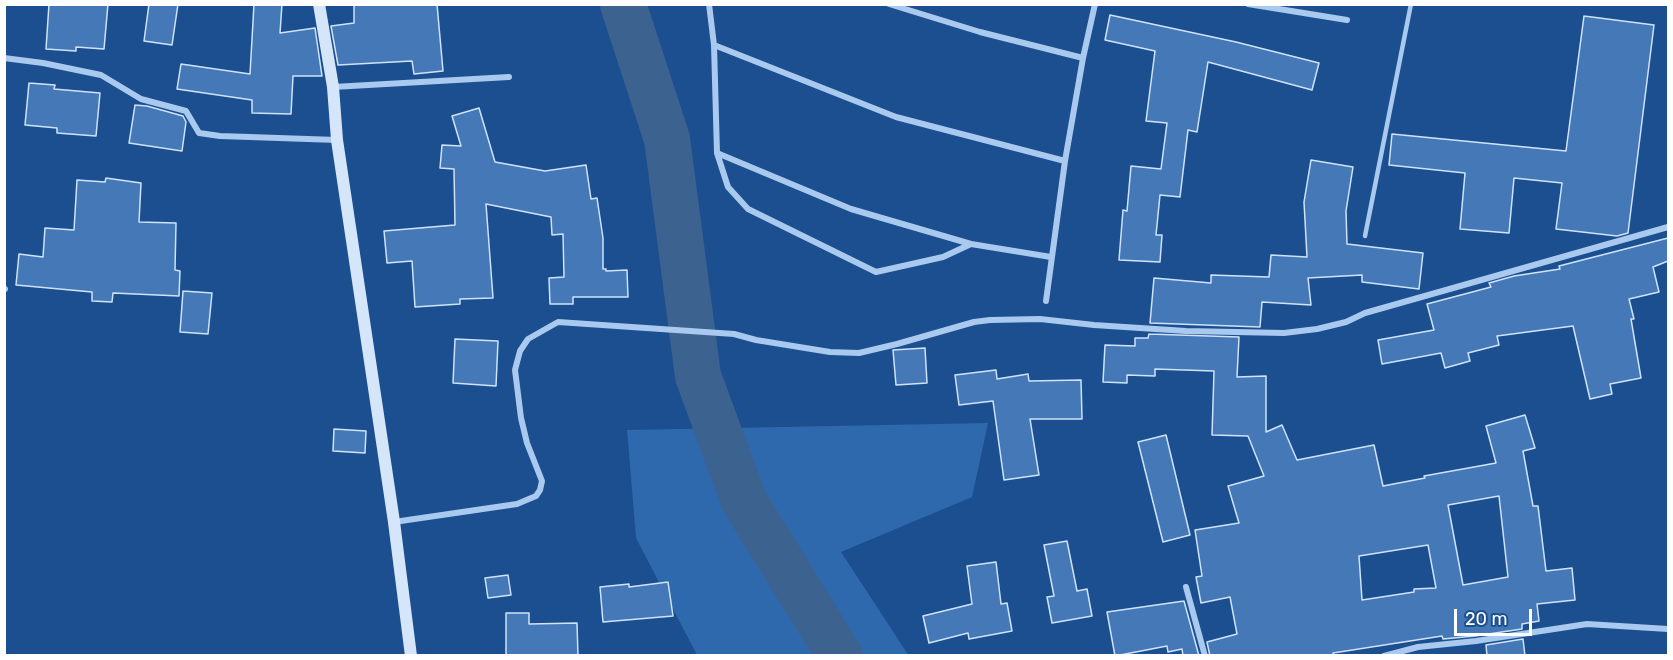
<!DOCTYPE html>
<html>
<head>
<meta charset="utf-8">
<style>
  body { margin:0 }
  #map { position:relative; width:1673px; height:660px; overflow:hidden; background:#1b4f8f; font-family:Rubik,sans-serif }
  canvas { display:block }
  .frame { position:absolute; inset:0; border:6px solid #fff; pointer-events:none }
  .scale { position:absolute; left:1454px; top:609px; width:78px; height:27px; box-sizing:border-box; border:3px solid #fff; border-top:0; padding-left:8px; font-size:18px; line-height:21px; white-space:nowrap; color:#fff; -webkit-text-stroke:4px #1b4f8f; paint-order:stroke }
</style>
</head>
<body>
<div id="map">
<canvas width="1673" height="660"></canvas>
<div class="frame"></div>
<div class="scale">20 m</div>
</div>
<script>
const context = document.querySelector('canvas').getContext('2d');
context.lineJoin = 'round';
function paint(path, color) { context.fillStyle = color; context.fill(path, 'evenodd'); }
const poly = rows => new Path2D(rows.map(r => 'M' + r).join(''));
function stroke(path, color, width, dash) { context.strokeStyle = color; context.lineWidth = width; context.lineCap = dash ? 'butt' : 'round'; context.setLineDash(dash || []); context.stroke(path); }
const green = poly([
  [988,423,972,497,841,552,909,656,697,655,636,538,627,430]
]);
const river = poly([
  [623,4,667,139,698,376,744,501,840,656]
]);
const building = poly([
  [49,4,108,4,104,49,76,47,76,51,46,49,49,4],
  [149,4,178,4,172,45,144,41,149,4],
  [254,4,282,4,280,33,315,28,322,76,293,76,291,114,252,113,252,100,177,89,181,64,250,74,254,4],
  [354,4,437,4,443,71,414,74,412,61,338,65,331,26,354,23,354,4],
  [1110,15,1236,42,1319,63,1312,90,1208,62,1197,132,1188,130,1180,197,1160,195,1156,235,1162,235,1160,262,1119,260,1123,210,1127,211,1131,166,1161,169,1167,123,1146,121,1155,51,1105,40,1110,15],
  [1584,16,1654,25,1628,233,1617,236,1556,229,1562,183,1514,178,1509,233,1460,229,1465,173,1389,165,1392,134,1566,151,1584,16],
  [29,83,55,85,54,89,100,93,96,136,57,133,57,128,25,125,29,83],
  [135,105,147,106,183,116,186,122,182,151,129,143,135,105],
  [479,108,495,162,545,171,586,165,591,199,597,198,603,238,603,269,606,269,606,271,627,270,628,297,573,297,573,304,550,304,549,278,564,277,563,234,552,235,551,217,486,204,493,298,460,299,460,304,415,307,412,261,387,263,384,231,455,225,454,169,440,168,442,145,461,146,452,116,479,108],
  [1311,160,1353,167,1346,211,1347,244,1423,253,1419,289,1362,282,1362,275,1308,278,1311,305,1262,302,1260,327,1150,323,1154,278,1211,283,1211,275,1269,277,1271,255,1307,257,1304,202,1311,160],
  [106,178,141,183,139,222,176,223,175,270,180,271,179,296,113,293,112,302,92,301,92,292,16,285,19,254,43,257,45,228,74,230,77,180,105,182,106,178],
  [1668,238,1668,261,1653,267,1659,292,1629,299,1634,319,1631,319,1641,378,1610,384,1612,394,1590,399,1573,326,1497,336,1499,345,1468,353,1470,361,1445,368,1441,353,1382,364,1378,340,1434,330,1427,304,1491,287,1489,283,1514,276,1560,269,1559,266,1668,238],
  [183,291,212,293,208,334,180,332,183,291],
  [1149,334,1239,337,1237,377,1266,376,1266,432,1282,425,1297,460,1374,445,1383,486,1425,478,1424,476,1496,463,1486,426,1525,415,1535,448,1523,451,1533,506,1538,506,1546,571,1572,568,1575,600,1537,604,1539,621,1522,624,1522,629,1475,636,1443,639,1442,636,1333,653,1334,656,1210,656,1207,642,1237,634,1230,597,1201,603,1196,577,1202,576,1195,530,1239,523,1228,486,1264,476,1248,436,1212,435,1214,371,1155,369,1155,376,1127,375,1127,383,1103,382,1105,345,1135,346,1135,338,1148,338,1149,334],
  [1499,496,1508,577,1463,585,1448,505,1499,496],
  [1428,545,1436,588,1414,589,1414,592,1362,600,1359,556,1428,545],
  [455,339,498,341,496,386,453,383,455,339],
  [925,348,927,383,896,385,893,350,925,348],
  [996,370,997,379,1028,374,1029,381,1081,380,1082,419,1030,419,1039,475,1004,480,993,401,959,405,955,375,996,370],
  [334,429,366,431,365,453,333,451,334,429],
  [1166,435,1190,535,1163,542,1138,442,1166,435],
  [1067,541,1077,591,1087,589,1092,616,1052,623,1047,597,1054,596,1044,545,1067,541],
  [996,562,1001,604,1007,603,1012,631,969,639,968,633,929,643,923,616,972,604,967,566,996,562],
  [508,575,511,595,488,598,485,578,508,575],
  [668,582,673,616,603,622,600,587,629,584,629,587,668,582],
  [1184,601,1199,656,1183,656,1182,649,1168,652,1167,646,1115,656,1107,612,1184,601],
  [506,613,529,613,529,624,577,623,578,656,506,656,506,613],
  [1523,639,1525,656,1487,656,1486,645,1523,639]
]);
const lane = poly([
  [1365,236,1411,4]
]);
const street = poly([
  [709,4,714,45,717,153,728,187,748,209,876,272,943,257,971,244],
  [889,4,980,32,1083,58],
  [1248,4,1347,20],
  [714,45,896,117,1065,161],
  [4,58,43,63,101,75,141,99,186,111,199,133,220,136,337,140],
  [333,87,509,77],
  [717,153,851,209,971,244,1051,257],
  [4,289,5,289],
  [1046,301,1065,161,1083,58,1095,4],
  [394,522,517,504,536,496,540,490,542,481,527,443,521,418,515,370,520,351,528,339,558,322,734,334,756,340,830,352,859,353,897,344,974,322,990,320,1040,319,1094,325,1186,331,1284,333,1317,329,1346,322,1365,313,1668,227],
  [1186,587,1205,656],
  [1384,656,1418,647,1476,641,1587,624,1668,629]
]);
const secondary = poly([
  [319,4,333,87,337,140,394,522,411,656]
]);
paint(green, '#2e69ad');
stroke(river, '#3c6290', 46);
paint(building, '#4478b7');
stroke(building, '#cfe3fa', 1.5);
stroke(lane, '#a9c9ee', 4.5);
stroke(street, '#a9c9ee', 6);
stroke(secondary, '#d6e6fa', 12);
</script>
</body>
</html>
